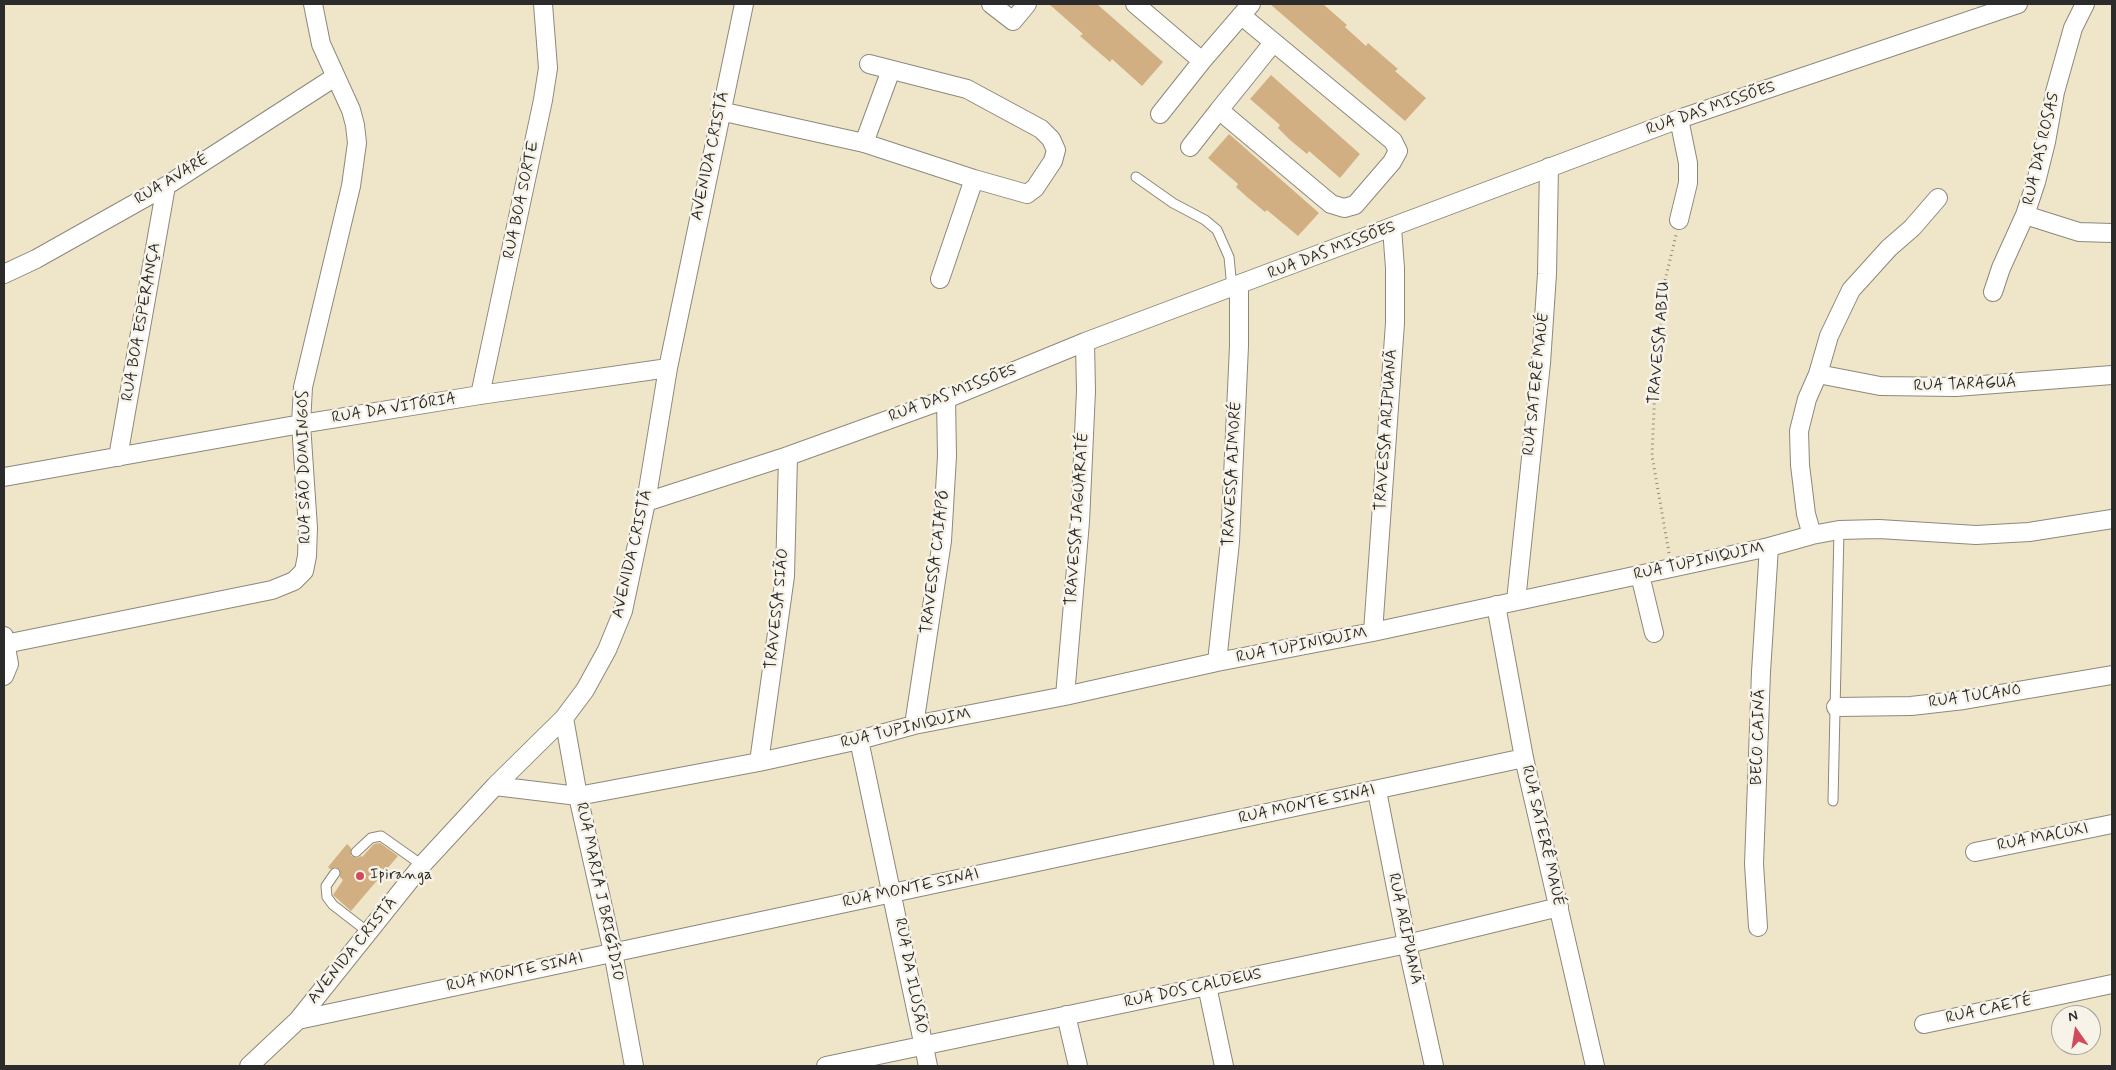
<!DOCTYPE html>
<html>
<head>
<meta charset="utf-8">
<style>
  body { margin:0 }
  #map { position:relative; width:2116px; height:1070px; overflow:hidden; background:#efe6ca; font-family:Mynerve,sans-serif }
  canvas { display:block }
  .frame { position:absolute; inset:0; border:5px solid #2b2b2b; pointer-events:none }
  .north { position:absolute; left:2051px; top:1005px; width:50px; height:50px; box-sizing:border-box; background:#f7f3e8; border:1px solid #a5a39c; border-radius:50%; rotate:347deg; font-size:14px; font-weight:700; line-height:20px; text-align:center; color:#2b2b2b }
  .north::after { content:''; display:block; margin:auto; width:18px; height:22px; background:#d1495b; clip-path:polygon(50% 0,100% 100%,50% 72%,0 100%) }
</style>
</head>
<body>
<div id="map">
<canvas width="2116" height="1070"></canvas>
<div class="frame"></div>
<div class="north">N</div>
</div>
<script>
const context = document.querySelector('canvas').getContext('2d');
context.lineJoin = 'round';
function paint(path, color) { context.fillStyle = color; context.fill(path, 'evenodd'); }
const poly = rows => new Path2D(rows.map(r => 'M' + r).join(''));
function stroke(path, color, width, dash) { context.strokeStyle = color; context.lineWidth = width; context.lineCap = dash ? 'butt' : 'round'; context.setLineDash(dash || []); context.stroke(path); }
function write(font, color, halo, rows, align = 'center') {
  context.font = font + ' Mynerve,sans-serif'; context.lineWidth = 5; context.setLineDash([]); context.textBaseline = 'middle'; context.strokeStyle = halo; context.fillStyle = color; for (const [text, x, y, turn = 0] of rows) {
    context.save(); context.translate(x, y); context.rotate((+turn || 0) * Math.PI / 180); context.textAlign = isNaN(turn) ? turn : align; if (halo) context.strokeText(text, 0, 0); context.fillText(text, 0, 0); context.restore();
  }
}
const building = poly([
  [1049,4,1097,4,1163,62,1142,86,1112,59,1110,62,1080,36,1083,34],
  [1270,4,1323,4,1347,25,1345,27,1366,46,1368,43,1398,69,1395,71,1426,98,1405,121],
  [1271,75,1360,154,1340,178,1309,151,1307,154,1290,140,1278,128,1280,125,1250,99],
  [1229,134,1319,213,1298,236,1267,210,1265,212,1247,197,1236,187,1238,184,1208,158],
  [380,843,398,856,351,911,333,895,343,880,340,877,340,870,336,867,330,869,328,867,347,844,351,848,351,856,357,858,361,856,362,857,374,844]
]);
const path = poly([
  [1669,553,1652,456,1655,386,1663,289,1676,235]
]);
const service = poly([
  [1136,177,1173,203,1205,220,1217,230,1229,257,1232,288],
  [1833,801,1839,530],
  [356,852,371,838,381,836,422,865],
  [335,873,326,886,327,897,333,905,368,932]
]);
const minor = poly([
  [991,4,1013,21,1027,4],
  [1135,4,1202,61,1251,4],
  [1219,110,1273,43],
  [720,111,864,143,974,179,1027,194,1035,188,1053,161,1056,150,1051,139,1041,129,967,89,869,64],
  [1160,114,1202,61],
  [1679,119,1688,163,1688,183,1679,220],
  [864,143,891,70],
  [1190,147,1219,110,1331,204,1344,208,1355,205,1392,162,1398,151,1393,141,1242,16],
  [2025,215,2079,232,2112,233],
  [4,274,36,259,166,186,335,77],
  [940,279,974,179],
  [1993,292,2001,268,2025,215,2036,182,2046,142,2055,92,2073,28,2085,4],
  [1818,374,1880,386,1956,387,2112,375],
  [480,395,543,100,548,68,543,4],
  [118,457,166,186],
  [4,477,301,424,480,395,668,368],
  [646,502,788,456,946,399,1085,342,1679,119,2018,4],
  [1812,535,1806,514,1800,465,1799,431,1807,399,1818,374,1829,336,1851,290,1889,248,1912,228,1938,198],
  [1640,575,1654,633],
  [1516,601,1541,363,1547,274,1549,167],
  [1496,605,1524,758,1595,1066],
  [1373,632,1395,323,1395,268,1392,228],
  [4,636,9,664,4,676],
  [5,644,272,590,294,581,304,571,307,556,308,528,301,424,303,387,351,186,357,143,355,125,351,110,321,44,313,4],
  [1217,662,1230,542,1239,346,1239,286],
  [1065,696,1080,522,1086,391,1085,342],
  [1836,707,1911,706,1964,700,2112,675],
  [564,718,578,796,613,952,634,1066],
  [914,725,942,541,947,456,946,399],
  [859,740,928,1066],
  [759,762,785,576,788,456],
  [495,786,578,796,759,762,859,740,914,725,1065,696,1217,662,1373,632,1769,547,1812,535,1839,530,1879,529,1976,535,2029,532,2112,519],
  [1377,791,1407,944,1434,1066],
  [1975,852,2112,824],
  [1758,927,1754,864,1761,672,1769,547],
  [1207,986,1224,1066],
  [1066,1015,1078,1066],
  [298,1020,1524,758],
  [1924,1024,2112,984],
  [249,1066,298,1020,422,865,495,786,564,718,585,690,607,650,623,611,646,502,668,368,744,4],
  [826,1066,1407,944,1559,907]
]);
const markers = [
  [360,876,5,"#d1495b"]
];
const streetNames = [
  ["RUA DAS MISSÕES",1711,109,-19],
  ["RUA DAS ROSAS",2042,149,-77],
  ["AVENIDA CRISTÃ",711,156,-78],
  ["RUA AVARÉ",172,180,-31],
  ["RUA BOA SORTE",522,200,-78],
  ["RUA DAS MISSÕES",1332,251,-21],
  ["RUA BOA ESPERANÇA",142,322,-80],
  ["TRAVESSA ABIU",1660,343,-85],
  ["RUA SATERÊ MAUÉ",1537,384,-84],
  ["RUA TARAGUÁ",1965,385,-2],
  ["RUA DAS MISSÕES",953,394,-21],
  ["RUA DA VITÓRIA",394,409,-9],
  ["TRAVESSA ARIPUANÃ",1387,430,-86],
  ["RUA SÃO DOMINGOS",305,467,-91],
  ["TRAVESSA AIMORÉ",1233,474,-87],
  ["TRAVESSA JAGUARATÉ",1078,519,-86],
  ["AVENIDA CRISTÃ",633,554,-77],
  ["TRAVESSA CAIAPÓ",936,562,-83],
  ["RUA TUPINIQUIM",1699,562,-12],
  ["TRAVESSA SIÃO",778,609,-84],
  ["RUA TUPINIQUIM",1302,646,-11],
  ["RUA TUCANO",1975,697,-8],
  ["RUA TUPINIQUIM",906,729,-13],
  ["BECO CAINÃ",1759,737,-88],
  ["RUA MONTE SINAI",1307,805,-12],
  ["RUA SATERÊ MAUÉ",1542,836,77],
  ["RUA MACUXI",2043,838,-11],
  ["RUA MONTE SINAI",911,889,-12],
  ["RUA MARIA J BRIGÍDIO",599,892,78],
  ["RUA ARIPUANÃ",1404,929,78],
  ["AVENIDA CRISTÃ",353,951,-51],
  ["RUA MONTE SINAI",515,973,-12],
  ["RUA DA ILUSÃO",910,976,79],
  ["RUA DOS CALDEUS",1193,989,-12],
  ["RUA CAETÉ",1989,1010,-12]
];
const poiNames = [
  ["Ipiranga",370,876]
];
paint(building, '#d2af82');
stroke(service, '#8d887a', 11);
stroke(minor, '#8d887a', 20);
stroke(path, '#8d887a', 3, [1, 4]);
stroke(service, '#fff', 9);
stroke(minor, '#fff', 18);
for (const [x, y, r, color] of markers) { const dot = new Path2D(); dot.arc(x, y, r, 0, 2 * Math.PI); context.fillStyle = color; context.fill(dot); stroke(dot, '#f7f3e8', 2); }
write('16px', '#2b2b2b', '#f7f3e8', streetNames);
write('16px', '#2b2b2b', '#f7f3e8', poiNames, 'left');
</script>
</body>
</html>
